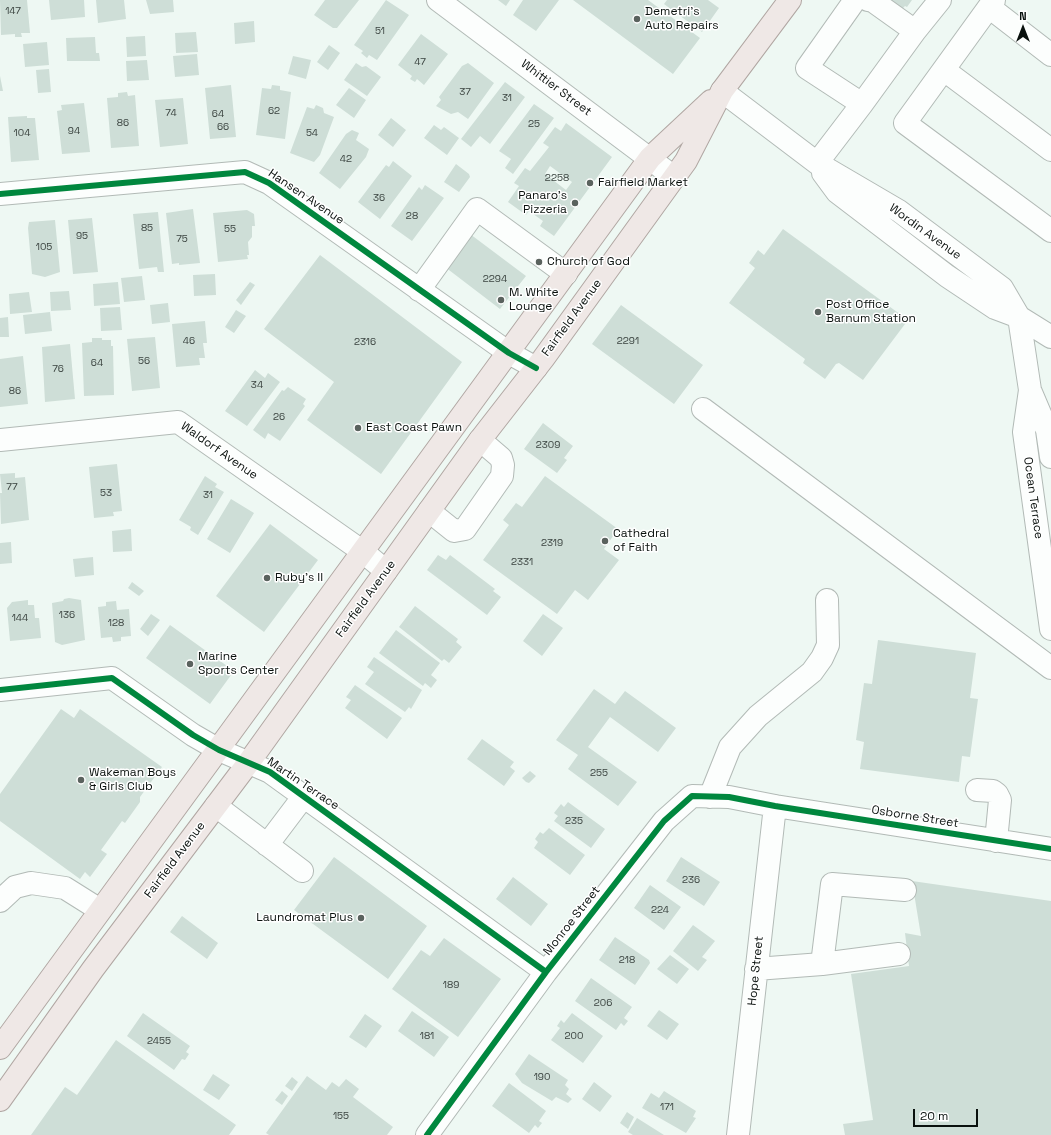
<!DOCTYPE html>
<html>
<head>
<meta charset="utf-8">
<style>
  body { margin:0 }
  #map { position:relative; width:1051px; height:1135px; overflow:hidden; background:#eef8f3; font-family:"Space Grotesk",sans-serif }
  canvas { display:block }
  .north { position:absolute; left:1003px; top:8px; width:40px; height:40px; -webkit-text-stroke:3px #fff; paint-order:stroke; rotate:0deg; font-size:11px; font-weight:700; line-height:16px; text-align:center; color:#0a110e }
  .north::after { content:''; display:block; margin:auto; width:14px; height:18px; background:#0a110e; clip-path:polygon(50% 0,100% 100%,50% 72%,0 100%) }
  .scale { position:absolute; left:913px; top:1109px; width:65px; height:18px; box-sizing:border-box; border:2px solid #0a110e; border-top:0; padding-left:5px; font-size:12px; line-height:14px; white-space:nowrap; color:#0a110e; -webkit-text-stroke:3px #fff; paint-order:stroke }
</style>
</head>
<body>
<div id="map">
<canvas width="1051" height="1135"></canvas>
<div class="north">N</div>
<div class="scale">20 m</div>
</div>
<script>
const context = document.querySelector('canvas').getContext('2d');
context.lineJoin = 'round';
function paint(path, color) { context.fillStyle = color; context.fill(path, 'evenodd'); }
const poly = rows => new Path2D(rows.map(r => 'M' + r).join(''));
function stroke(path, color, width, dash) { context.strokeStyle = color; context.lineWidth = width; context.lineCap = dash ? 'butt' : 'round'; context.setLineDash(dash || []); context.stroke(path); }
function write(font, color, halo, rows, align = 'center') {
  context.font = font + ' "Space Grotesk",sans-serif'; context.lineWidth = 3; context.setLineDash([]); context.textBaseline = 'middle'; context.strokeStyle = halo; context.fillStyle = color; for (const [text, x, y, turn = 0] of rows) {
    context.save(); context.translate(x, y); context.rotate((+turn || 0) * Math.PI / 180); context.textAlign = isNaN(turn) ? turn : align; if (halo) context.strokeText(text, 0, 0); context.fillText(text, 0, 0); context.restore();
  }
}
const building = poly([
  [0,0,27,0,30,33,21,33,22,37,15,37,15,34,1,35],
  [49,0,84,0,85,17,51,20],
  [96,0,124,0,126,19,98,23],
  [146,0,173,0,174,12,150,14],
  [325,0,359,0,337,28,333,28,314,15],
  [386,0,409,15,377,60,369,55,367,58,361,53,363,51,354,45],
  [498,0,510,0,506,6],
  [523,0,559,0,536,31,513,15],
  [573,0,648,0,700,38,673,74],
  [667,0,708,0,719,8,702,32,664,4],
  [890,0,912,0,907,7,905,6,902,9],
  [254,21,255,42,235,44,234,23],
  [196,32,198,52,176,53,175,33],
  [421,34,448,54,424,85,417,79,415,82,410,79,412,76,398,65],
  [145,36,146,56,127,57,126,37],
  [95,37,96,53,99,53,100,61,67,61,66,38],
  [47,42,49,65,25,67,23,44],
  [329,45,340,53,328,70,317,62],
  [197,54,199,75,175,77,173,56],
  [293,56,311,60,306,79,288,74],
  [147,60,149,80,127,81,126,61],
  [356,63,362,67,366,66,381,77,367,96,344,80],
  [468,63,494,83,468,119,458,112,451,114,436,106,441,100,439,97,462,66],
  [49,69,51,92,38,93,36,70],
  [0,76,3,91,0,91],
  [505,82,525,97,490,144,480,136,471,147,461,139],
  [231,85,236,137,210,139,205,88],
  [272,85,280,86,280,90,291,92,285,139,256,135,262,88,271,89],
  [349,88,366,100,354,118,336,105],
  [127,92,128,96,135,95,139,146,111,148,107,98,118,97,118,93],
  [183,98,188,144,160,147,155,100],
  [84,103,90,152,62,154,57,111,62,110,61,105],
  [534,104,554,118,513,174,505,168,511,159,499,151],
  [316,105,323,108,324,113,334,117,320,155,314,162,290,153,307,107,314,109],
  [27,116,27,118,35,118,39,160,11,162,8,117],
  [391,118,406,130,393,147,378,135],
  [566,123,612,157,554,236,540,226,543,221,529,211,526,215,508,202,519,186,514,183,525,168,530,171,549,147,543,143,555,127,561,131],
  [550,166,572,182,566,190,545,174],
  [434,125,441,130,444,127,459,138,447,155,424,138],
  [352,130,359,133,356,140,369,149,366,157,340,189,319,173,346,134],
  [393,161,412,176,380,219,358,202,386,165,389,167],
  [456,164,469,174,470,177,459,192,444,182],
  [425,185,444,198,412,241,391,226,419,187,422,190],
  [193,209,200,263,179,265,179,263,172,264,166,213],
  [247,210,254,214,255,226,252,226,252,237,248,242,249,255,247,255,248,259,218,262,213,213],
  [158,212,164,272,158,272,157,267,139,269,133,214],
  [92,218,98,272,73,274,68,220],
  [55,220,60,272,45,277,32,274,28,228,29,222],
  [783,229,908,320,863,380,839,363,836,364,825,379,803,363,805,359,729,303,755,268,749,263,758,250,764,255],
  [470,234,526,276,500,309,445,267],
  [320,255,462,362,381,474,307,420,334,382,264,329],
  [215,274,216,295,194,296,193,275],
  [142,276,145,300,124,302,121,278],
  [118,282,120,304,94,306,93,284],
  [250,282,255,285,241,305,236,300],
  [69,291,71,310,51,311,50,292],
  [29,292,32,312,10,314,9,294],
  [168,303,170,322,152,324,150,305],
  [621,305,703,365,674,404,592,344],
  [120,307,122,330,101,331,100,308],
  [236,310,246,316,234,333,225,327],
  [50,312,52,331,25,334,23,315],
  [8,317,9,337,0,337,0,318],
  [205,321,207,343,203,343,205,358,199,358,200,365,176,367,172,324],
  [155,337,160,388,132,391,127,339],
  [92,338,102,338,102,340,111,340,111,346,113,346,114,395,84,396,82,343,92,342],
  [70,344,75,399,45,402,42,347],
  [23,356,28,404,0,407,0,359],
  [255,370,265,378,268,373,280,382,247,426,225,411],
  [288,387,306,399,303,404,305,406,280,441,268,433,265,439,253,430,282,390,284,391],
  [543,423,573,446,564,458,567,460,557,473,524,449],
  [117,464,122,511,113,512,114,516,94,518,89,467],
  [15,473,15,478,25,477,29,520,1,524,0,493,2,493,0,474],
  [205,476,217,484,215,487,224,492,198,535,190,530,191,527,179,520],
  [545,476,618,529,604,549,619,560,588,600,575,590,557,614,483,560,509,525,503,520,516,503,522,507],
  [231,499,254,513,230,553,207,539],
  [270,524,318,560,264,632,216,596],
  [131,529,132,551,113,552,112,531],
  [11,542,12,563,0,564,0,543],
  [438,555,446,560,450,555,495,589,493,591,501,597,487,615,427,570],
  [93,557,94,575,75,577,73,559],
  [132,582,144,591,139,596,128,588],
  [69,598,81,600,85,640,62,645,55,642,52,603,63,601,64,599],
  [28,600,28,605,34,605,35,618,39,618,41,638,10,641,7,608,12,602],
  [116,601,117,610,129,609,131,636,121,637,121,641,113,642,112,637,101,638,98,607,106,606,106,602],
  [415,606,458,639,456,642,462,647,449,663,444,659,442,661,399,627],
  [151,614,160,620,148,636,140,629],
  [543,614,563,628,542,656,523,641],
  [170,625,234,671,210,704,146,658],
  [396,630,440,663,431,675,437,680,431,688,425,683,423,686,379,653],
  [878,640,976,653,970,698,978,699,970,757,962,756,959,782,860,769,864,742,856,740,864,683,872,684],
  [374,657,422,690,411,709,409,707,405,712,365,684,374,672,367,667],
  [355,685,402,718,387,739,345,708,351,700,346,697],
  [594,689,615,704,625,691,676,728,658,752,610,717,588,747,637,782,618,806,568,769,578,755,556,740],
  [61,709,74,718,80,709,162,767,140,797,140,802,125,823,122,821,101,850,107,854,90,877,85,872,80,879,0,821,0,794],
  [482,739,514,762,510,767,515,771,504,786,467,759],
  [530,771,536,776,529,783,526,782,522,778],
  [568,802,605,829,591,848,554,821,558,816,554,813,561,804,564,807],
  [549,828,585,855,570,875,534,848,538,842,535,839,540,832,543,834],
  [334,857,427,926,388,979,294,910],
  [681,857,720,882,704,906,666,881],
  [513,877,548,904,531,926,496,899],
  [912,881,1051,901,1051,1135,845,1135,843,1124,873,1120,851,974,909,966,905,933,921,936,913,887,912,887],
  [650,885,681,907,664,930,634,908],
  [182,916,218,943,207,959,170,932],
  [693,925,715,941,702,957,707,960,698,971,673,951],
  [615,937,649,960,650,963,635,985,599,960],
  [444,938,501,979,458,1037,392,989,421,950,430,956],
  [670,955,689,969,677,984,657,969],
  [591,978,632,1007,624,1018,628,1021,624,1026,621,1023,616,1030,575,1001],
  [659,1010,679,1024,667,1040,647,1026],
  [412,1011,449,1037,434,1057,398,1031],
  [143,1013,190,1046,186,1052,189,1054,185,1060,182,1059,174,1070,127,1036],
  [572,1013,603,1036,583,1063,551,1040,560,1028,557,1026,561,1020,564,1023],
  [365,1014,382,1026,366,1048,349,1037],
  [116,1040,236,1125,229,1135,31,1135,65,1087,77,1095],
  [529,1054,568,1080,565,1085,569,1089,566,1094,572,1099,568,1103,556,1097,552,1101,522,1083,515,1074],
  [213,1074,230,1085,219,1100,203,1090],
  [307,1076,326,1090,332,1082,339,1087,346,1079,359,1089,353,1097,393,1127,387,1135,269,1135,266,1133],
  [292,1077,298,1082,292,1091,285,1086],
  [594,1082,612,1096,600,1112,582,1099],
  [509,1083,546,1111,539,1121,542,1123,538,1128,535,1125,529,1133,492,1106],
  [282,1091,288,1096,282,1105,275,1100],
  [664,1091,696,1111,693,1117,696,1118,686,1133,642,1108,651,1093,659,1098],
  [627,1112,634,1117,628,1129,620,1123],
  [637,1118,664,1135,633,1135,628,1132]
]);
const minor = poly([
  [438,0,674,177],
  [855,0,807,68,862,104,915,31],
  [868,0,873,1,915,31,940,0],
  [994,0,905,123,1051,231],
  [989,7,1051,55],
  [944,70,1051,150],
  [722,91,817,163,899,211,1002,288,1019,317,1030,390,1047,430,1051,457],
  [817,163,862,104],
  [823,173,837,192,947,276,995,308,1019,317,1051,337],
  [0,194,245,172,269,183,509,353,536,368],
  [419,290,477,209,566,274],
  [1030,390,1024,432,1051,629],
  [703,409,1051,668],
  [0,440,178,422,362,551,386,571],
  [429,511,454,531,465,529,502,476,503,465,501,458,480,440],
  [0,690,112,678,193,735,219,750,270,772,546,972],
  [977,790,993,791,997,794,1000,800,996,841],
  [710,797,730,747,758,716,812,672,822,658,828,645,827,600],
  [216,806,302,871],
  [267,845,304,796],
  [0,901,15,887,31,883,65,888,100,910],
  [822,964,899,954],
  [756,969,822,964,832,884,905,890],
  [427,1135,546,972,664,821,692,796,729,797,775,806,1051,849],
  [738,1135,775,806]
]);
const major = poly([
  [0,1048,650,158,711,101],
  [0,1100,93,969,249,762,480,440,543,359,686,161,722,91,790,0]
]);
const cycleway = poly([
  [0,194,245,172,269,183,509,353,536,368],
  [0,690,112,678,193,735,219,750,270,772,546,972],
  [427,1135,546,972,664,821,692,796,729,797,775,806,1051,849]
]);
const markers = [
  [637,19,4,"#5a625e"],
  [590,183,4,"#5a625e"],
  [575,203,4,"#5a625e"],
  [539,262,4,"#5a625e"],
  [501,300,4,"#5a625e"],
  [818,312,4,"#5a625e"],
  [358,428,4,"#5a625e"],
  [605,541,4,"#5a625e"],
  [267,578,4,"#5a625e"],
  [190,664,4,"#5a625e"],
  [81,780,4,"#5a625e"],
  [361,918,4,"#5a625e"]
];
const numberNames = [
  ["147",13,11],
  ["51",380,31],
  ["47",420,62],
  ["37",465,92],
  ["31",507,98],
  ["62",274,111],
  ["74",171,113],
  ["64",218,114],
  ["86",123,123],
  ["25",534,124],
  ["66",223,127],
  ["94",74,131],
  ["104",22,133],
  ["54",312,133],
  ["42",346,159],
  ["2258",557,178],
  ["36",379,198],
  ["28",412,216],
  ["85",147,228],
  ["55",230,229],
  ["95",82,236],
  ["75",182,239],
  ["105",44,247],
  ["2294",495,279],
  ["46",189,341],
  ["2291",628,341],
  ["2316",365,342],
  ["56",144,361],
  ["64",97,363],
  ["76",58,369],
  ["34",257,385],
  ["86",15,391],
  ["26",279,417],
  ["2309",548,445],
  ["77",12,487],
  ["53",106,493],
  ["31",208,495],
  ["2319",552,543],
  ["2331",522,562],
  ["136",67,615],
  ["144",20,618],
  ["128",116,623],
  ["255",599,773],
  ["235",574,821],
  ["236",691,880],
  ["224",660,910],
  ["218",627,960],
  ["189",451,985],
  ["206",603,1003],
  ["181",427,1036],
  ["200",574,1036],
  ["2455",159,1041],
  ["190",542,1077],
  ["171",667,1107],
  ["155",341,1116]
];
const poiNames = [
  ["Demetri's",645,12],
  ["Auto Repairs",645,26],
  ["Fairfield Market",598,183],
  ["Panaro's",567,196,"right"],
  ["Pizzeria",567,210,"right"],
  ["Church of God",547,262],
  ["M. White",509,293],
  ["Lounge",509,307],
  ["Post Office",826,305],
  ["Barnum Station",826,319],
  ["East Coast Pawn",366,428],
  ["Cathedral",613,534],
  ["of Faith",613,548],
  ["Ruby's II",275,578],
  ["Marine",198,657],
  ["Sports Center",198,671],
  ["Wakeman Boys",89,773],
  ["& Girls Club",89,787],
  ["Laundromat Plus",353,918,"right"]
];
const streetNames = [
  ["Whittier Street",556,88,37],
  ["Hansen Avenue",306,197,34],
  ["Wordin Avenue",925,232,36],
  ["Fairfield Avenue",572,318,-54],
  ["Waldorf Avenue",219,451,35],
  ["Ocean Terrace",1033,498,82],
  ["Fairfield Avenue",366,599,-54],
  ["Martin Terrace",303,784,34],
  ["Osborne Street",915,817,9],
  ["Fairfield Avenue",175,860,-53],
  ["Monroe Street",572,921,-52],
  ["Hope Street",756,971,-84]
];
paint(building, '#ceded7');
stroke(minor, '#b2bab6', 24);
stroke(major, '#b0a6a2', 24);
stroke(minor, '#fcfefd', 22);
stroke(major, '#efe8e6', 22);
stroke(cycleway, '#00873e', 6);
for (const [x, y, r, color] of markers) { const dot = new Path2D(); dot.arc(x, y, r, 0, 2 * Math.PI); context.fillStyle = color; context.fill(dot); stroke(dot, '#fff', 1.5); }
write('10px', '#3b4440', null, numberNames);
write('12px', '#0a110e', '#fff', poiNames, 'left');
write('12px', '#0a110e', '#fff', streetNames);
</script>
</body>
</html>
